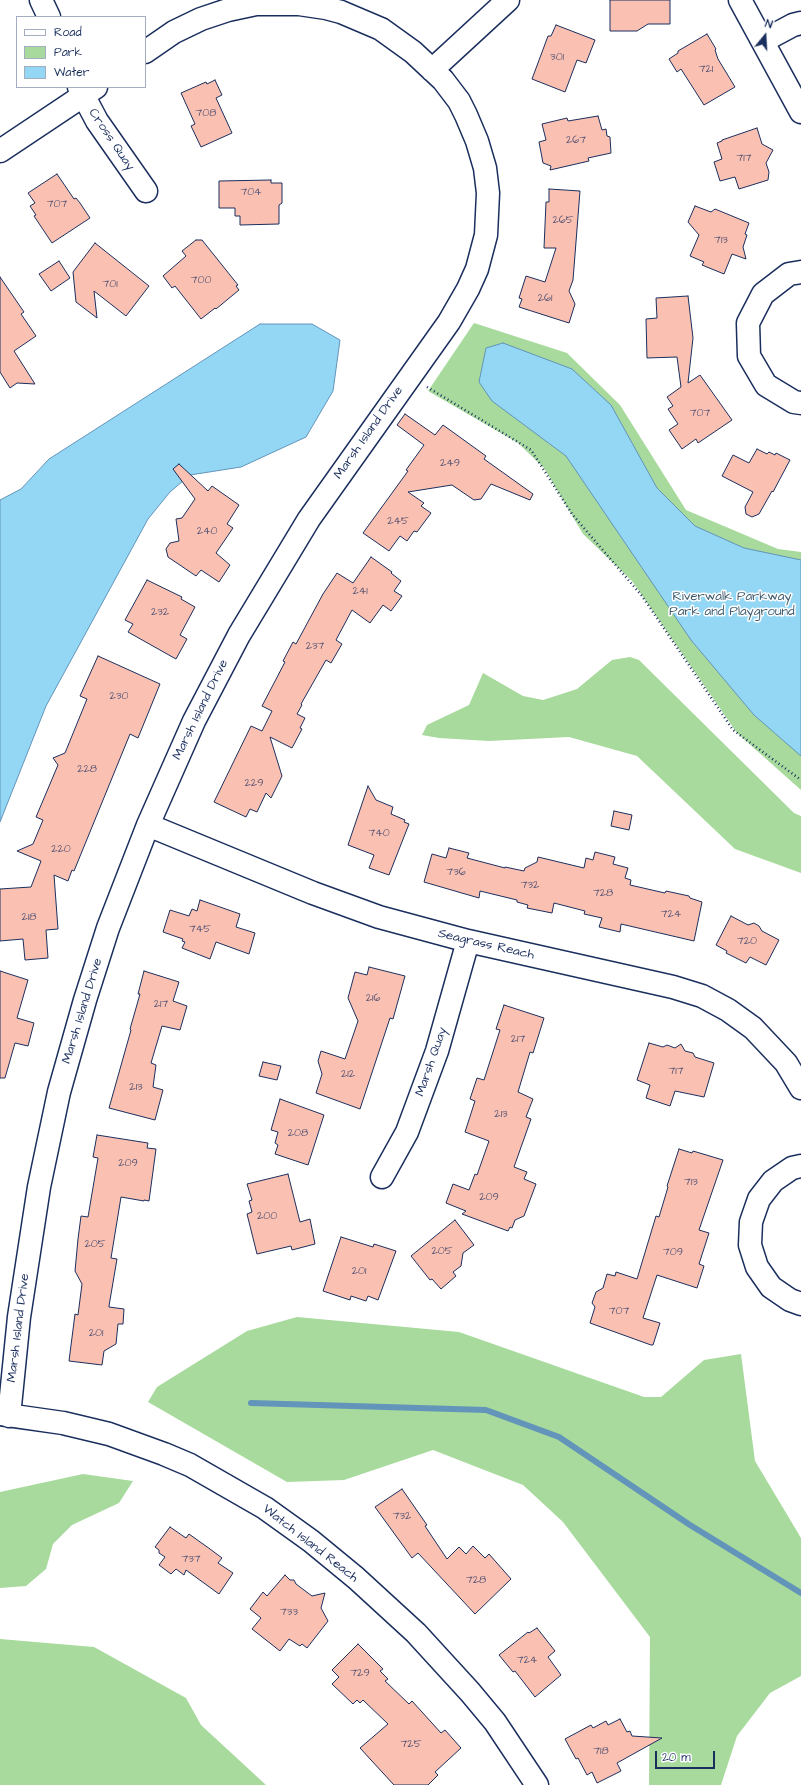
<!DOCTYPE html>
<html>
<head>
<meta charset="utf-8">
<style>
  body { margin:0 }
  #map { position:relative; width:801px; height:1785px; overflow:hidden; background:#fff; font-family:"Architects Daughter",sans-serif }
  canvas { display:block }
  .legend { position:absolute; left:16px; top:16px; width:130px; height:72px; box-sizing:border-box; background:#fff; border:1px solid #a4acbf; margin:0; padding:5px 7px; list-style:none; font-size:12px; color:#1b2f5e }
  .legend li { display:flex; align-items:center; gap:8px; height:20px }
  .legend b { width:20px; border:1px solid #a4acbf }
  .north { position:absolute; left:745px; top:16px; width:40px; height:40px; -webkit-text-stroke:3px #fff; paint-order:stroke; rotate:18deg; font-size:11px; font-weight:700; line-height:16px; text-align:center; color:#1b2f5e }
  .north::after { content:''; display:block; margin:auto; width:14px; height:18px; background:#1b2f5e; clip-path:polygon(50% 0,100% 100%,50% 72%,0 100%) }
  .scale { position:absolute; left:655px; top:1751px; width:60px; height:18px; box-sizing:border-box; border:2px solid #1b2f5e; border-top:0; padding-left:5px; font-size:12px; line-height:14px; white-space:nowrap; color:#1b2f5e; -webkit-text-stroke:3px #fff; paint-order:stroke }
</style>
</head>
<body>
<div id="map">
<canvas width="801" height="1785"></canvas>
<ul class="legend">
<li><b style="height:5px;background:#fff"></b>Road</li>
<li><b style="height:11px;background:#a7da9c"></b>Park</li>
<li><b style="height:11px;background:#93d7f5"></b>Water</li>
</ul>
<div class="north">N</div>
<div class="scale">20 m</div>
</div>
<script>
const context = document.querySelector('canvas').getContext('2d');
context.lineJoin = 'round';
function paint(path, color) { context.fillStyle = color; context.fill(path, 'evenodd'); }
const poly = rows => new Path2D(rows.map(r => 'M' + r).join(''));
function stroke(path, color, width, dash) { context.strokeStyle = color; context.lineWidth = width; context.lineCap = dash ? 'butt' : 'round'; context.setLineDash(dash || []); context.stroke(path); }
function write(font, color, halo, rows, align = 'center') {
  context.font = font + ' "Architects Daughter",sans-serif'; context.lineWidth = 3; context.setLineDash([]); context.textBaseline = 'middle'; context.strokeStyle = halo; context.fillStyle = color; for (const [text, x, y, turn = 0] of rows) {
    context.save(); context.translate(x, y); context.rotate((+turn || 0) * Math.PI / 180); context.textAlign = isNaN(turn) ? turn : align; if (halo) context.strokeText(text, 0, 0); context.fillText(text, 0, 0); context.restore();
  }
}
const green = poly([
  [474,323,567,353,620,405,686,510,778,549,801,552,801,790,737,733,632,581,583,534,544,468,518,443,428,391],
  [630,657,639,660,794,813,801,816,801,873,735,849,637,756,569,737,489,741,439,738,422,735,427,725,469,705,483,673,523,696,543,700,577,689,612,660],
  [297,1317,459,1332,644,1397,661,1397,704,1360,741,1354,755,1461,801,1538,801,1676,770,1693,737,1736,721,1785,649,1785,650,1637,563,1522,523,1485,433,1450,344,1480,287,1482,148,1402,157,1387,247,1331],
  [83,1474,133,1481,119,1503,72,1525,53,1544,46,1569,26,1586,0,1588,0,1492],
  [0,1639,94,1647,186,1698,201,1725,266,1785,0,1785]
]);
const water = poly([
  [260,324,312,324,340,340,333,391,306,437,241,467,190,475,170,492,148,519,46,706,0,822,0,500,21,489,49,459,260,324],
  [503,343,572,369,611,405,657,488,695,526,744,548,801,560,801,756,754,715,691,640,566,456,492,401,479,382,486,348,503,343]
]);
const stream = poly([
  [251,1403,486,1410,559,1437,690,1525,801,1593]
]);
const building = poly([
  [610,0,670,0,670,24,648,24,637,31,610,31,610,0],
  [556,25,595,40,586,63,577,60,565,92,532,79,548,36,551,36,556,25],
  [707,34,716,49,715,50,718,59,735,87,704,105,681,69,677,72,669,59,678,53,678,51,707,34],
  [215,80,222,95,216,98,232,133,201,147,191,126,195,124,181,93,206,82,207,84,215,80],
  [598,116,602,130,606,129,607,136,610,137,611,153,588,158,589,161,550,170,551,166,543,163,539,142,546,140,542,124,567,118,568,121,598,116],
  [757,128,762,144,773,150,766,163,769,172,768,180,739,189,735,177,720,181,714,162,722,159,717,143,722,141,722,140,757,128],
  [57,174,74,199,76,198,80,203,90,218,52,243,34,216,36,215,30,206,35,203,28,193,57,174],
  [271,180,271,183,282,183,282,203,279,205,279,224,240,225,240,216,235,216,235,208,219,208,219,181,271,180],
  [549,189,580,191,573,280,569,291,575,304,569,323,519,307,522,299,519,298,526,276,545,282,556,248,544,248,546,202,549,202,549,189],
  [695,206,711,212,715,209,749,223,745,234,747,235,743,247,746,259,732,254,724,274,702,265,704,262,690,256,699,235,688,222,695,206],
  [196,240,202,240,238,285,236,286,239,290,216,309,215,308,201,319,175,286,172,288,163,276,186,256,182,251,196,240],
  [95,243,149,286,126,316,94,291,97,318,76,302,73,272,95,243],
  [59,261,70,278,51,291,39,274,59,261],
  [0,277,24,312,21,314,36,336,14,351,35,384,17,383,10,388,0,372,0,277],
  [688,296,693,338,688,383,700,375,732,420,698,443,696,439,682,449,669,430,678,424,668,409,673,406,667,397,681,387,677,357,647,358,646,319,657,318,656,298,688,296],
  [405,414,435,435,443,425,486,456,484,459,533,494,530,500,491,484,481,499,474,500,452,485,408,492,424,503,421,506,431,513,417,532,414,531,407,541,400,536,389,551,363,533,408,471,406,470,424,445,397,425,405,414],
  [757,449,767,454,769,452,775,455,776,453,790,460,773,492,772,491,759,514,752,517,746,514,745,507,753,492,722,476,733,455,749,463,757,449],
  [179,464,208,491,212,486,239,505,227,524,233,528,216,553,230,565,219,582,201,570,196,576,168,557,166,549,170,543,179,541,176,519,182,518,195,499,173,469,179,464],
  [371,557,392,572,391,573,401,581,394,591,402,596,391,611,383,605,370,623,352,610,336,640,342,644,331,663,326,660,301,704,302,705,297,714,305,718,300,728,302,729,292,748,270,737,282,776,271,798,266,793,257,812,250,809,246,817,214,802,251,726,262,731,272,711,262,706,285,662,283,661,293,642,296,644,323,594,337,573,353,583,371,557],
  [147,580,182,597,181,599,195,607,180,635,187,639,176,659,128,632,133,624,125,620,147,580],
  [98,656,160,684,138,738,130,734,74,871,72,870,68,881,54,875,58,929,46,930,48,958,25,960,23,939,0,941,0,889,31,887,41,861,17,851,33,844,43,820,36,817,58,765,53,758,65,753,87,699,80,696,98,656],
  [368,786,376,800,393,807,391,814,405,820,404,822,409,824,389,875,369,868,374,855,348,845,368,786],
  [614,811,632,815,629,830,611,826,614,811],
  [449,848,469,853,467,858,505,868,505,867,524,871,525,868,537,862,538,857,584,868,586,858,593,860,595,852,615,857,613,864,628,868,625,878,631,880,630,885,665,893,666,891,689,896,690,898,702,902,694,941,621,924,620,932,599,927,602,918,584,914,585,911,554,903,552,913,527,908,528,905,517,902,517,900,480,891,479,898,424,882,432,854,446,858,449,848],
  [200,900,240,914,236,927,255,933,249,954,216,942,210,959,182,948,185,942,182,941,183,939,163,932,170,910,189,916,192,909,197,911,200,900],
  [731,916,748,925,754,923,759,926,762,931,779,940,766,965,750,957,746,963,726,953,727,951,716,945,731,916],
  [369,967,405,976,393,1019,390,1018,360,1109,316,1093,322,1074,318,1061,321,1051,345,1059,358,1021,348,998,355,972,367,975,369,967],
  [0,971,28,980,17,1018,34,1023,28,1046,15,1043,5,1078,0,1078,0,971],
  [144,971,179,982,173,1001,187,1006,180,1030,162,1026,151,1063,156,1065,153,1087,163,1090,155,1120,109,1108,131,1030,130,1029,140,994,138,994,144,971],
  [504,1005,544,1018,533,1053,530,1052,518,1092,533,1099,526,1117,531,1119,514,1167,527,1172,524,1179,536,1184,524,1216,515,1220,512,1228,510,1227,508,1231,462,1214,466,1211,446,1203,453,1184,469,1190,475,1174,477,1175,489,1141,465,1132,475,1101,470,1099,477,1078,484,1080,500,1030,496,1029,504,1005],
  [649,1043,663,1047,667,1045,675,1048,681,1044,685,1051,693,1053,695,1057,714,1063,704,1097,675,1091,670,1106,646,1098,650,1085,637,1080,649,1043],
  [263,1062,281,1066,277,1080,259,1076,263,1062],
  [280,1099,324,1115,308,1165,275,1154,278,1145,275,1143,278,1132,271,1130,280,1099],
  [97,1135,148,1143,147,1148,156,1149,149,1201,144,1200,144,1201,121,1197,111,1258,117,1259,109,1306,109,1307,124,1309,123,1324,118,1324,116,1344,104,1351,102,1365,69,1361,75,1314,78,1315,82,1284,75,1271,78,1239,81,1216,88,1217,98,1158,93,1157,97,1135],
  [679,1149,692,1153,693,1151,723,1160,699,1230,709,1233,699,1264,704,1266,697,1288,657,1275,643,1318,660,1323,653,1345,651,1345,590,1323,595,1307,592,1303,596,1292,603,1288,607,1274,615,1276,616,1272,637,1279,656,1216,659,1217,668,1187,667,1186,679,1149],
  [288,1174,300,1222,310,1219,315,1244,292,1250,291,1246,257,1254,247,1214,252,1212,249,1201,252,1200,247,1184,288,1174],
  [455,1220,474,1245,463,1253,461,1266,453,1272,456,1276,441,1289,432,1279,430,1280,411,1256,455,1220],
  [341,1237,373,1247,374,1244,396,1251,378,1300,368,1296,366,1301,351,1296,350,1300,323,1291,341,1237],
  [402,1489,427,1525,425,1526,447,1559,459,1547,466,1554,473,1546,485,1558,489,1554,511,1579,475,1614,418,1553,412,1558,375,1507,402,1489],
  [170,1527,186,1538,189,1534,210,1549,222,1558,218,1563,233,1573,219,1594,186,1570,184,1575,176,1569,171,1574,159,1565,165,1557,159,1553,159,1550,155,1547,170,1527],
  [285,1575,290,1580,294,1580,296,1584,312,1596,325,1593,321,1608,328,1621,307,1648,302,1644,300,1646,289,1639,280,1651,252,1629,261,1618,250,1609,263,1592,267,1596,285,1575],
  [537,1628,555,1651,548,1657,561,1675,535,1697,515,1671,513,1672,499,1655,528,1632,529,1633,537,1628],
  [358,1644,383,1669,380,1671,388,1679,385,1681,409,1704,412,1701,441,1733,445,1730,461,1748,435,1772,438,1775,428,1785,394,1785,360,1748,388,1724,363,1700,360,1703,357,1700,353,1704,332,1684,339,1677,332,1670,358,1644],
  [620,1719,627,1732,630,1731,632,1736,662,1738,617,1763,621,1771,597,1783,592,1772,587,1775,578,1758,576,1759,565,1739,591,1725,593,1728,606,1721,608,1725,620,1719]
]);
const path = poly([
  [427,387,531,450,572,514,642,596,733,730,801,780]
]);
const minor = poly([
  [41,0,49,17],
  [740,0,801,112],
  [763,41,793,25,801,23],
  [432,70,508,0],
  [79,87,97,121,146,191],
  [0,151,96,87],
  [801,272,789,274,763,294,748,323,749,356,766,385,794,402,801,403],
  [148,825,313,893,379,917,468,941,673,987,702,996,728,1010,753,1028,786,1063,801,1088],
  [801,1166,792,1168,773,1181,759,1199,751,1222,750,1245,757,1267,771,1287,790,1300,801,1304],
  [382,1177,407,1132,437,1051,468,941],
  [0,1414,63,1423,109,1434,164,1454,190,1465,265,1508,311,1541,356,1578,416,1633,470,1692,495,1722,537,1785],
  [9,1416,19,1317,39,1187,59,1092,85,1000,108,928,148,825,194,721,239,635,309,519,449,322,468,289,477,269,486,235,488,193,485,168,477,141,466,115,459,101,443,80,413,52,381,29,341,12,326,8,299,4,256,4,228,10,201,19,174,32,145,52]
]);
const numberNames = [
  ["301",557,58],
  ["721",706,70],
  ["708",206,114],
  ["267",576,141],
  ["717",744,159],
  ["704",251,193],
  ["707",57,205],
  ["265",563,221],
  ["713",721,241],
  ["700",201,281],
  ["701",110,285],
  ["261",545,299],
  ["707",700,414],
  ["249",450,464],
  ["245",398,522],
  ["240",207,532],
  ["241",360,592],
  ["232",160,613],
  ["237",315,647],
  ["230",119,697],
  ["228",87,770],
  ["229",254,784],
  ["740",379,834],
  ["220",61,850],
  ["736",456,873],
  ["732",530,886],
  ["728",603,894],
  ["724",671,915],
  ["218",29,918],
  ["745",200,930],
  ["720",747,942],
  ["216",373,999],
  ["217",161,1005],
  ["217",518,1040],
  ["717",676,1072],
  ["212",348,1075],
  ["213",136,1088],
  ["213",501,1115],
  ["208",298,1134],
  ["209",128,1164],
  ["713",691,1183],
  ["209",489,1198],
  ["200",267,1217],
  ["205",95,1245],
  ["205",442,1252],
  ["709",673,1253],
  ["201",359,1272],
  ["707",619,1312],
  ["201",96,1334],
  ["732",402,1517],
  ["737",191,1560],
  ["728",476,1581],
  ["733",289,1613],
  ["724",527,1661],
  ["729",360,1674],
  ["725",411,1745],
  ["718",601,1752]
];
const streetNames = [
  ["Cross Quay",111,140,56],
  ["Marsh Island Drive",369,433,-55],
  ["Marsh Island Drive",201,710,-64],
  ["Seagrass Reach",486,945,13],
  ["Marsh Island Drive",83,1011,-73],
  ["Marsh Quay",432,1062,-71],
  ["Marsh Island Drive",19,1328,-83],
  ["Watch Island Reach",310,1544,38]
];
const parkNames = [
  ["Riverwalk Parkway",732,597],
  ["Park and Playground",732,612]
];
paint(green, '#a7da9c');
paint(water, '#93d7f5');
stroke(water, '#6394b9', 1);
stroke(stream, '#6394b9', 6);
paint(building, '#fac0b2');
stroke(building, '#1b2f5e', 1);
stroke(minor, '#1b2f5e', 25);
stroke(path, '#1b2f5e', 2.5, [1, 3]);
stroke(minor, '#fff', 22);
write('11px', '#535373', null, numberNames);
write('13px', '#1b2f5e', '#fff', streetNames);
write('13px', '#3e5a6e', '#fff', parkNames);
</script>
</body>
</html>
